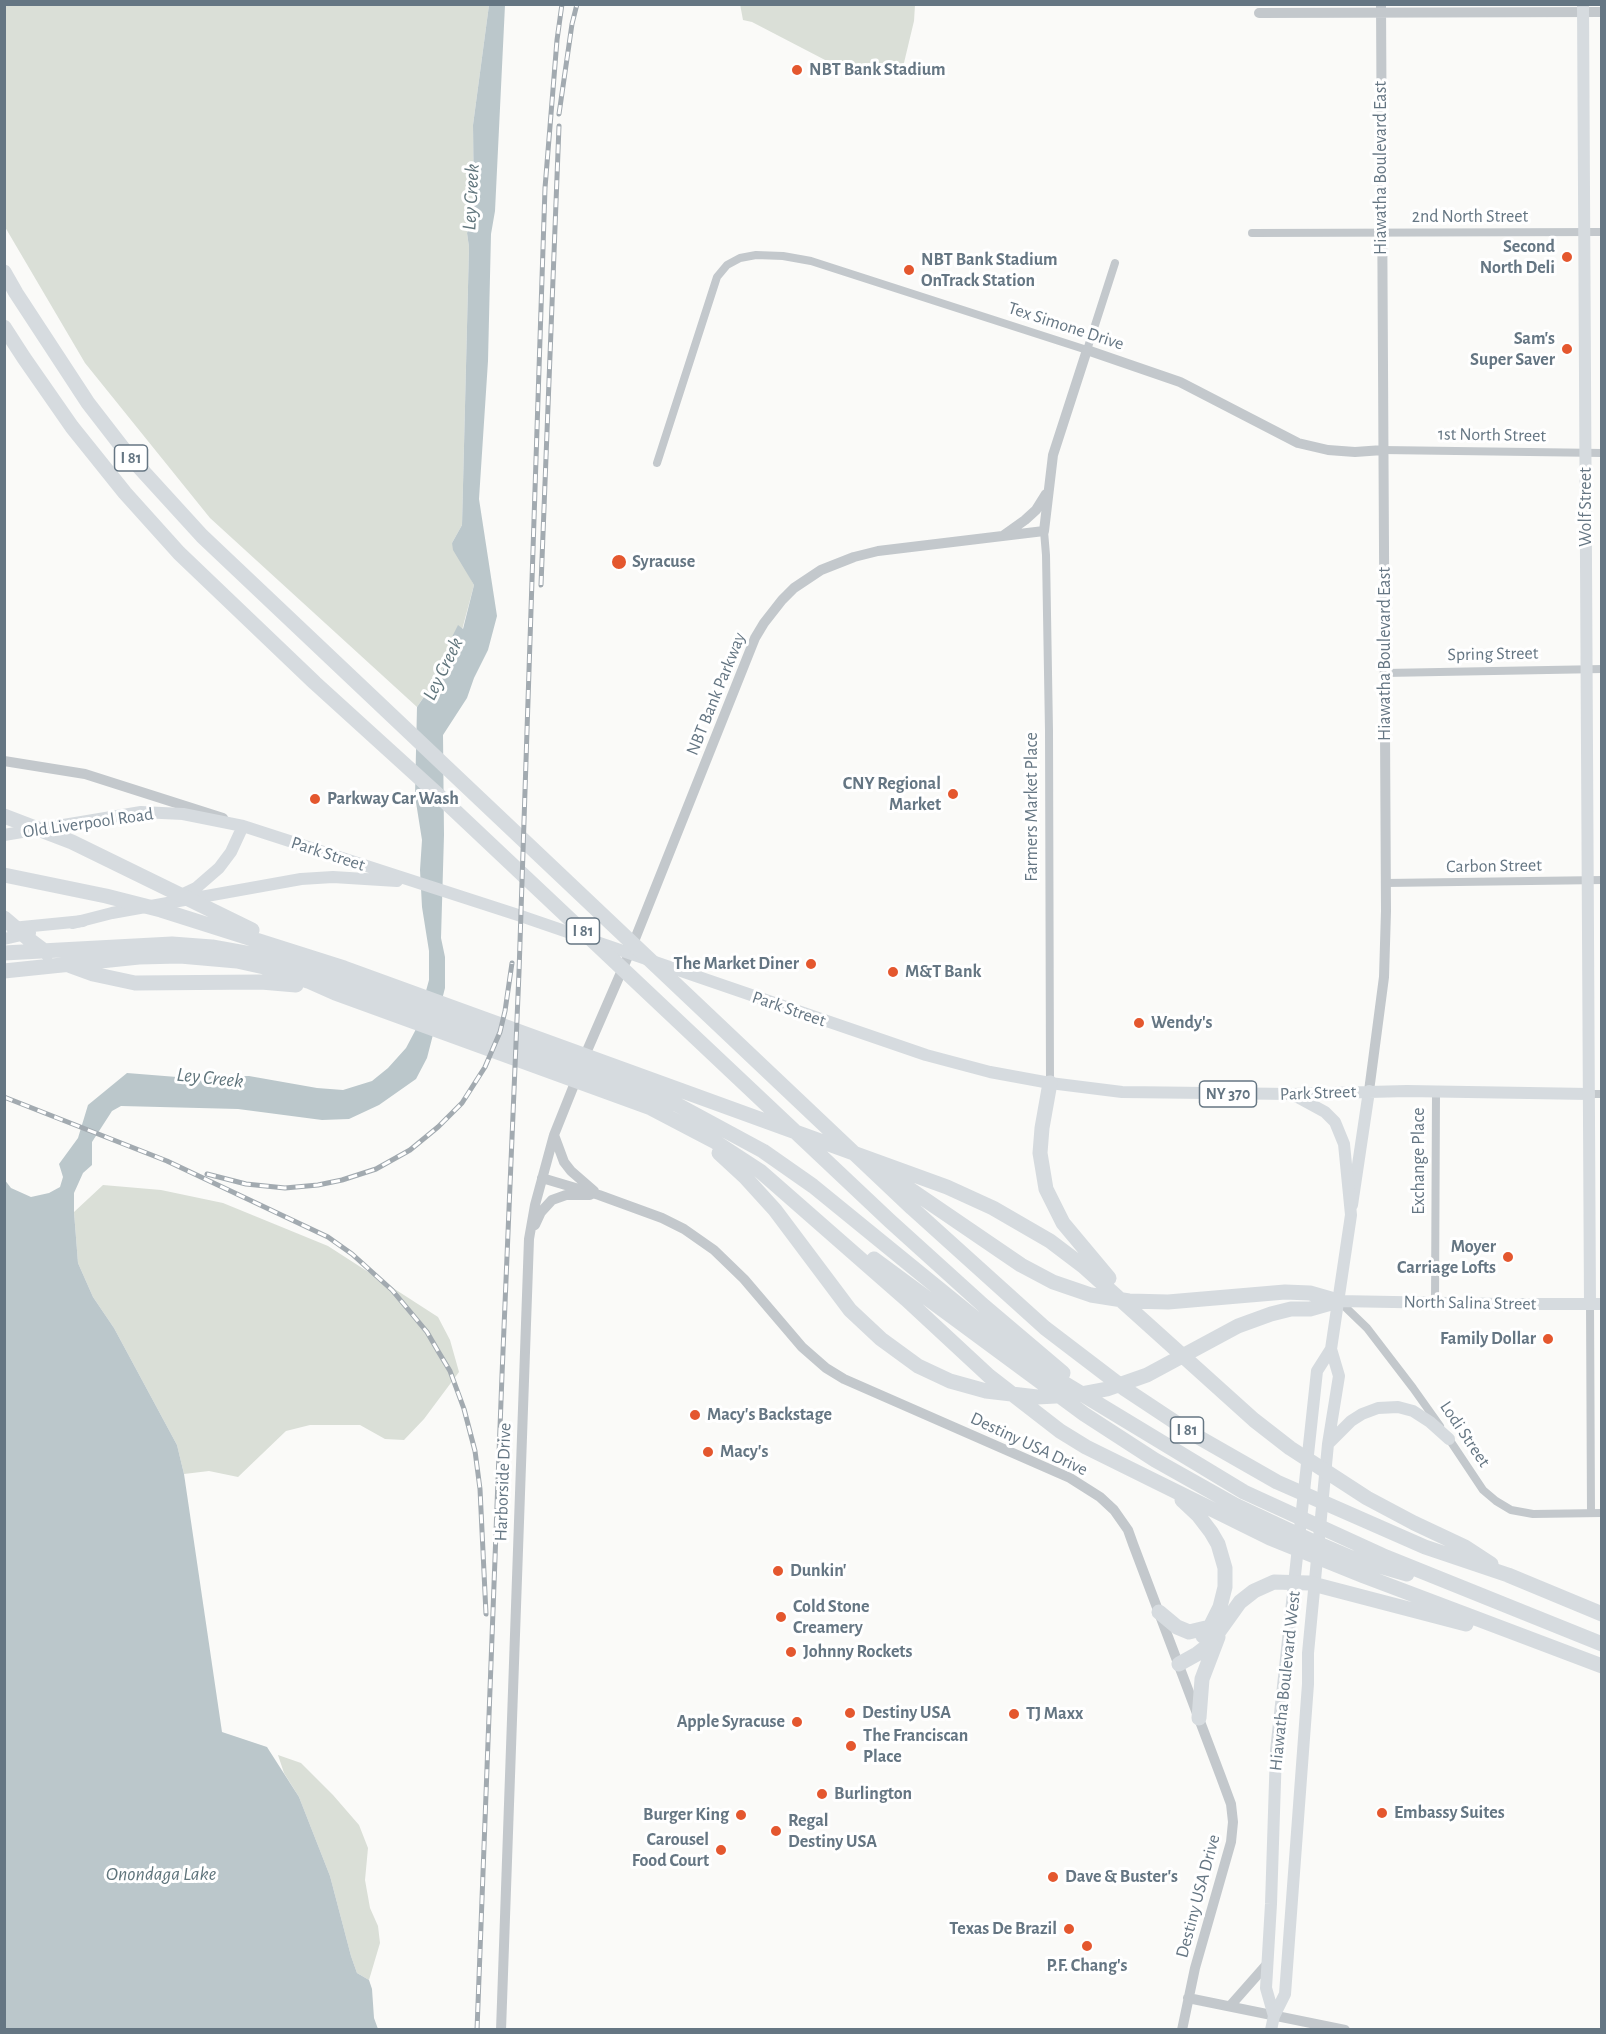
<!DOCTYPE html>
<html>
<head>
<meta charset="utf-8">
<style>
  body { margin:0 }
  #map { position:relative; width:1606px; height:2034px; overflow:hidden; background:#fafaf8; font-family:"Alegreya Sans",sans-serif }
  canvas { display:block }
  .frame { position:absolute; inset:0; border:6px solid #657683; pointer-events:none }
</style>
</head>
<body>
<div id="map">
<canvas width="1606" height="2034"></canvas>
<div class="frame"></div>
</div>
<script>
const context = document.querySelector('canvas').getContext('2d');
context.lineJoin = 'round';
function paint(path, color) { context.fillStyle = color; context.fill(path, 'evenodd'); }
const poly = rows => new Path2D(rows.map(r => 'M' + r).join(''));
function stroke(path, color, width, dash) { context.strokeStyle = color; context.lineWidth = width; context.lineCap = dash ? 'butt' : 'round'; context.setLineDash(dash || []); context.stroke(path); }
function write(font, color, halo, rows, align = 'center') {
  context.font = font + ' "Alegreya Sans",sans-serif'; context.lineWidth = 6; context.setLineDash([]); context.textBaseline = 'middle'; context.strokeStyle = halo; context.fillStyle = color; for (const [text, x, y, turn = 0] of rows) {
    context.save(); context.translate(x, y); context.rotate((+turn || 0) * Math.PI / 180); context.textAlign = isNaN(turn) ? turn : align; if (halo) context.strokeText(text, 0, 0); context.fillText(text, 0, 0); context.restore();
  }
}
const green = poly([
  [740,4,915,4,915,5,914,21,903,67,896,73,887,77,876,77,827,61,752,22,743,20],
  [4,5,489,5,473,125,474,212,467,233,469,247,462,525,452,543,474,585,462,630,458,626,454,652,417,707,210,518,85,363,5,227],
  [103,1185,161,1190,223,1203,328,1246,438,1317,450,1340,459,1372,424,1419,404,1440,385,1439,360,1425,310,1425,286,1431,238,1477,209,1471,184,1474,177,1445,114,1328,93,1297,78,1263,74,1212],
  [278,1755,301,1763,333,1795,359,1825,368,1848,365,1880,370,1908,378,1926,380,1943,369,1980,357,1973,351,1956,330,1876,299,1797,284,1773]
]);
const water = poly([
  [489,5,505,5,495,211,491,234,488,361,479,499,497,616,488,650,474,678,467,698,443,735,444,835,441,938,445,957,445,988,427,1058,416,1079,379,1105,349,1119,322,1120,238,1109,121,1106,112,1111,92,1142,92,1165,83,1173,74,1193,74,1212,78,1263,93,1297,114,1328,177,1445,184,1474,222,1732,267,1747,299,1797,330,1876,351,1956,357,1973,369,1980,372,1989,374,2018,378,2029,5,2029,4,1179,11,1188,31,1197,49,1193,60,1187,63,1177,59,1164,78,1138,88,1105,127,1073,177,1077,249,1076,317,1088,343,1090,372,1081,388,1068,406,1048,415,1031,429,980,429,951,422,907,420,870,422,840,415,796,417,707,454,653,450,641,458,625,463,629,474,585,453,550,452,543,462,525,469,247,467,233,474,212,473,125]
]);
const minor = poly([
  [1252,233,1602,232],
  [1383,450,1602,453],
  [657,463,717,277,727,265,740,258,756,255,783,256,811,261,1087,350,1115,263],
  [1044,531,1046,555,1049,731,1050,1083],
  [1385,673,1602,669],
  [1386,883,1602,880],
  [1589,1094,1602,1094],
  [1339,1301,1367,1328,1413,1388,1440,1426],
  [1435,1303,1436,1092],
  [1590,1304,1591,1513],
  [1447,1436,1483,1490,1496,1501,1511,1510,1533,1514,1602,1513]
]);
const tertiary = poly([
  [1259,13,1602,12],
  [1004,535,1025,520,1036,510,1046,494],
  [4,761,85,774,223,818],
  [583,1060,629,954,755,638,764,623,782,600,794,588,821,570,854,557,878,551,1044,531,1053,455,1087,350,1180,382,1298,443,1328,450,1355,452,1383,450],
  [1369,1091,1384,977,1386,911,1381,4],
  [554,1135,564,1162,571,1171,594,1191],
  [542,1178,599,1195,662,1218,684,1229,714,1250,744,1279,802,1347,826,1368,844,1379,1070,1478,1100,1497,1114,1510,1128,1530,1133,1544,1221,1777,1231,1804,1233,1822,1231,1842,1195,1968,1182,2030],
  [535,1225,541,1212,552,1200,566,1195,590,1195],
  [1188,1998,1345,2030],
  [1230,2006,1268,1963],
  [501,2030,529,1239,535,1205,554,1135,578,1075]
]);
const secondary = poly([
  [4,835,141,812,183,814,243,826,518,915,926,1055,990,1072,1050,1083],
  [177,897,196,888,219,868,231,852,243,826],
  [73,923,112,913,301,879,333,877,397,881],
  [4,939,30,933],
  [1292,1094,1407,1091,1589,1094],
  [1352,1205,1369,1091]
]);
const primary = poly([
  [1583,4,1590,1304],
  [12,928,83,921],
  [1050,1083,1122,1092,1292,1094,1325,1112,1335,1122,1344,1144,1351,1215,1331,1349,1317,1371,1276,1751,1271,1904,1266,1988,1274,2016],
  [1338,1301,1504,1304,1602,1304],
  [1328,1444,1351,1421,1362,1414,1378,1408,1398,1407,1413,1411,1430,1422,1449,1439],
  [1271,2030,1274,2016,1285,1994,1308,1684,1308,1653,1328,1444,1339,1376,1331,1349]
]);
const motorway = poly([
  [4,272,16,293,88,403,129,456,202,536,912,1208,1045,1328,1125,1389,1193,1434,1277,1482,1425,1547,1508,1575,1602,1614],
  [4,327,24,358,72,427,125,493,179,553,315,683,435,792,890,1221,984,1306,1063,1373],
  [4,816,72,842,252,930],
  [4,875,106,896,161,910,344,968,947,1187,993,1208,1050,1241,1083,1266,1254,1420,1290,1448,1367,1498,1414,1523,1465,1547,1491,1564],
  [4,918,31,941,47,953],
  [4,953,172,944,212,947,273,958,633,1087,676,1104,763,1151,813,1186,1029,1362,1244,1492,1386,1557,1602,1644],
  [71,966,93,974,135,983,261,982,296,985],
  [4,971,139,957,180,956,237,961,264,967,308,981,335,993,651,1108,714,1141,760,1171,906,1299,989,1376,1060,1431,1086,1447,1270,1538,1364,1576,1602,1666],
  [1050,1083,1042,1128,1040,1153,1046,1189,1063,1223,1109,1278],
  [719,1153,745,1177,775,1210,850,1310,881,1339,918,1366,950,1381,986,1391,1037,1397,1075,1395,1107,1389,1147,1375,1238,1326,1271,1314,1291,1309,1310,1309,1338,1301],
  [889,1175,1021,1265,1053,1282,1091,1295,1129,1301,1168,1302,1285,1292,1310,1293,1338,1301],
  [874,1259,1084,1414,1155,1460,1235,1505,1314,1542,1349,1557,1407,1574],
  [1182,1500,1198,1515,1211,1532,1218,1544,1225,1568,1225,1587,1220,1607,1210,1627,1203,1636],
  [1159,1612,1177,1627,1189,1632,1210,1627],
  [1179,1664,1197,1654,1210,1644,1240,1602,1254,1591,1274,1582,1309,1583,1466,1624],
  [1199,1718,1202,1679,1218,1637]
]);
const rail = poly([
  [559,114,572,24,577,4],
  [541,585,559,126],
  [4,1097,167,1161,328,1237,352,1254,392,1290,427,1332,438,1351,450,1371,464,1409,475,1451,480,1489,486,1614],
  [207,1174,246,1184,285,1188,318,1185,342,1180,376,1169,410,1150,438,1127,462,1103,485,1067,500,1032,505,1011,512,963],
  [477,2030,502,1375,519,972,545,188,557,40,562,4]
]);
const markers = [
  [797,70,6,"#e4572e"],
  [1567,257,6,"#e4572e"],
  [909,270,6,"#e4572e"],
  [1567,349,6,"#e4572e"],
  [619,562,8,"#e4572e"],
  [953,794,6,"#e4572e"],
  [315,799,6,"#e4572e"],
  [811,964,6,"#e4572e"],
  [893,972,6,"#e4572e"],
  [1139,1023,6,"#e4572e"],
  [1508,1257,6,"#e4572e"],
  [1548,1339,6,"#e4572e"],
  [695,1415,6,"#e4572e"],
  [708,1452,6,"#e4572e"],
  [778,1571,6,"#e4572e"],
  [781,1617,6,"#e4572e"],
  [791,1652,6,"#e4572e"],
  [850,1713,6,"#e4572e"],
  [1014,1714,6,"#e4572e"],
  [797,1722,6,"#e4572e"],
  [851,1746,6,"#e4572e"],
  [822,1794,6,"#e4572e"],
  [1382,1813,6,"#e4572e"],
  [741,1815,6,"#e4572e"],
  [776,1831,6,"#e4572e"],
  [721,1850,6,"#e4572e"],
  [1053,1877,6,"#e4572e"],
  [1069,1929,6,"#e4572e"],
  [1087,1946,6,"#e4572e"]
];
const shields = [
  [131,458,33],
  [583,931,33],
  [1228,1094,57],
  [1187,1430,33]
];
const shieldNames = [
  ["I 81",131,458],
  ["I 81",583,931],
  ["NY 370",1228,1094],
  ["I 81",1187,1430]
];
const poiNames = [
  ["NBT Bank Stadium",809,70],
  ["Second",1555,247,"right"],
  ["North Deli",1555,268,"right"],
  ["NBT Bank Stadium",921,260],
  ["OnTrack Station",921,281],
  ["Sam's",1555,339,"right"],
  ["Super Saver",1555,360,"right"],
  ["Syracuse",632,562],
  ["CNY Regional",941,784,"right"],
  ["Market",941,805,"right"],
  ["Parkway Car Wash",327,799],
  ["The Market Diner",799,964,"right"],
  ["M&T Bank",905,972],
  ["Wendy's",1151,1023],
  ["Moyer",1496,1247,"right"],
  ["Carriage Lofts",1496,1268,"right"],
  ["Family Dollar",1536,1339,"right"],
  ["Macy's Backstage",707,1415],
  ["Macy's",720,1452],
  ["Dunkin'",790,1571],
  ["Cold Stone",793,1607],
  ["Creamery",793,1628],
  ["Johnny Rockets",803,1652],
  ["Destiny USA",862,1713],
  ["TJ Maxx",1026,1714],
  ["Apple Syracuse",785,1722,"right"],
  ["The Franciscan",863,1736],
  ["Place",863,1757],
  ["Burlington",834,1794],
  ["Embassy Suites",1394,1813],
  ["Burger King",729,1815,"right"],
  ["Regal",788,1821],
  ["Destiny USA",788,1842],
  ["Carousel",709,1840,"right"],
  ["Food Court",709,1861,"right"],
  ["Dave & Buster's",1065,1877],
  ["Texas De Brazil",1057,1929,"right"],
  ["P.F. Chang's",1087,1966,"center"]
];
const streetNames = [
  ["Hiawatha Boulevard East",1381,168,-90],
  ["2nd North Street",1470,217],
  ["Tex Simone Drive",1066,326,18],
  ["1st North Street",1492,435,1],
  ["Wolf Street",1586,507,-90],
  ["Hiawatha Boulevard East",1385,654,-90],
  ["Spring Street",1493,654,-1],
  ["NBT Bank Parkway",716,694,-68],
  ["Farmers Market Place",1032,807,-90],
  ["Old Liverpool Road",88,823,-8],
  ["Park Street",328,854,18],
  ["Carbon Street",1494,866,-1],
  ["Park Street",789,1009,19],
  ["Park Street",1318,1093,-2],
  ["Exchange Place",1419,1161,-90],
  ["North Salina Street",1470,1303,1],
  ["Lodi Street",1465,1434,56],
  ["Destiny USA Drive",1029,1444,25],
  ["Harborside Drive",503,1482,-88],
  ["Hiawatha Boulevard West",1285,1681,-84],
  ["Destiny USA Drive",1198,1896,-75]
];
const waterNames = [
  ["Ley Creek",471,197,-87],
  ["Ley Creek",443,669,-64],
  ["Ley Creek",210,1078,6],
  ["Onondaga Lake",161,1874]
];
paint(green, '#dadfd7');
paint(water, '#bbc7cb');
stroke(minor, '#c3c8cc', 8);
stroke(tertiary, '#c3c8cc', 10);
stroke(secondary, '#d6dbdf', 12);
stroke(primary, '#d6dbdf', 12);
stroke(motorway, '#d6dbdf', 15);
stroke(rail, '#a2aab0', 5);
stroke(rail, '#fff', 3, [9]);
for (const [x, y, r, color] of markers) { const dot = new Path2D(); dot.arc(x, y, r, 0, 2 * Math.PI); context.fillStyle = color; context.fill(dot); stroke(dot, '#fff', 2); }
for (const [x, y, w] of shields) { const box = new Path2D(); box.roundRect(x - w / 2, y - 13, w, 26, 4.5); context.fillStyle = '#fff'; context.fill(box); stroke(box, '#657683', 1.5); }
write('bold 16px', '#657683', null, shieldNames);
write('bold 18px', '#657683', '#fff', poiNames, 'left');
write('18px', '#657683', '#fff', streetNames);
write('italic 20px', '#60757c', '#fff', waterNames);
</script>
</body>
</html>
